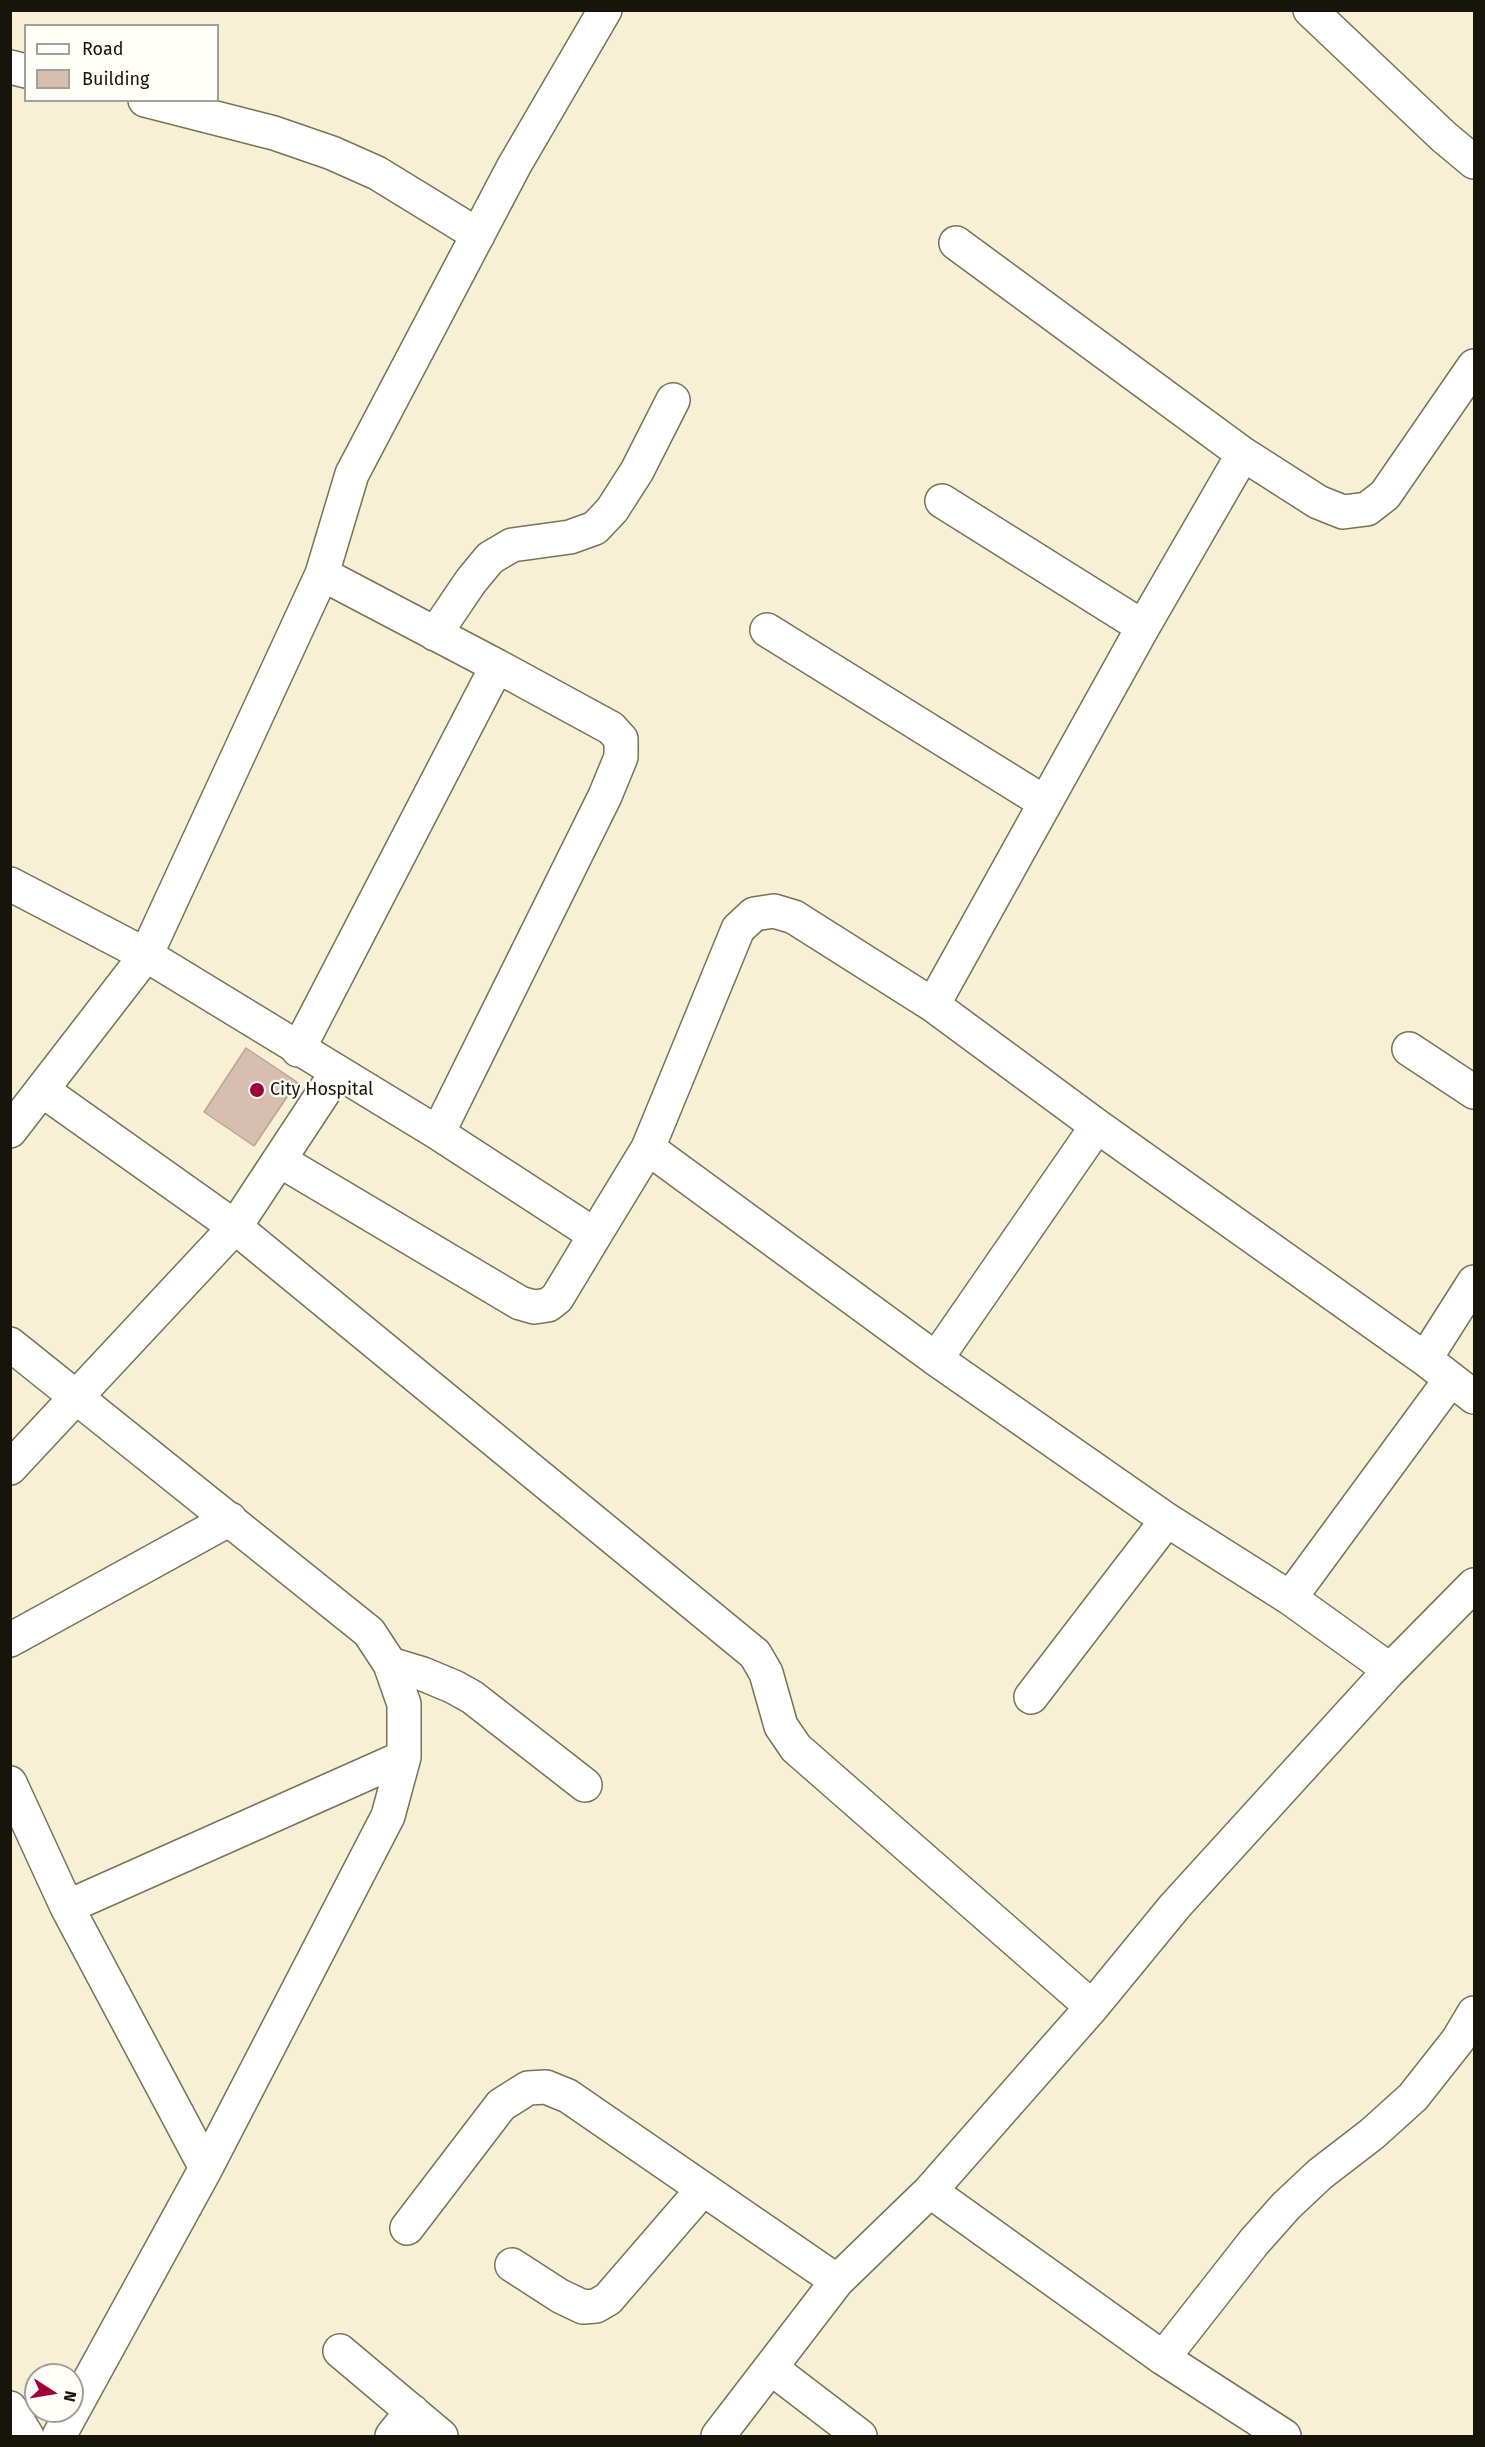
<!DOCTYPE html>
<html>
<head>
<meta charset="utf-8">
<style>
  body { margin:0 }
  #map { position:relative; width:1485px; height:2447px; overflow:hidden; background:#f7f0d4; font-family:"Fira Sans",sans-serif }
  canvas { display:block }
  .frame { position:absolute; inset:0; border:12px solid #17150b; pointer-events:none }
  .legend { position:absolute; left:24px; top:24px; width:195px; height:78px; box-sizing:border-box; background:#fefdf7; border:2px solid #a2a099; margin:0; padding:8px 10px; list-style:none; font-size:18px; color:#17150b }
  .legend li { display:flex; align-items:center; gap:12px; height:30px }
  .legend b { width:30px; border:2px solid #a2a099 }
  .north { position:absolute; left:24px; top:2363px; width:60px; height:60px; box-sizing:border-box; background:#fefdf7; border:2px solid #a2a099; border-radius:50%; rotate:102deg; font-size:16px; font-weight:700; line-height:24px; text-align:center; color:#17150b }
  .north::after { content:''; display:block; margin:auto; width:21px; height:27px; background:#a0003a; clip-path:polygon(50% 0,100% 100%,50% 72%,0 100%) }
</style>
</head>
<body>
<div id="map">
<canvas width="1485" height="2447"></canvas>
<div class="frame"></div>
<ul class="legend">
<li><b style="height:8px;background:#fff"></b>Road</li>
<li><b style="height:16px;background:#d8beae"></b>Building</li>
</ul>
<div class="north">N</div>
</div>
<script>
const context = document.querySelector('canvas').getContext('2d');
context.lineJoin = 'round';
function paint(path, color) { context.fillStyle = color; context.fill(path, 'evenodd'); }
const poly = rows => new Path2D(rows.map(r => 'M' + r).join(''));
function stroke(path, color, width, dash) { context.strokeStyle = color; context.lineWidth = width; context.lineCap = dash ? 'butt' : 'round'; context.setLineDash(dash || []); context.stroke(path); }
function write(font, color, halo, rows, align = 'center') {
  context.font = font + ' "Fira Sans",sans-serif'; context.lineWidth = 4.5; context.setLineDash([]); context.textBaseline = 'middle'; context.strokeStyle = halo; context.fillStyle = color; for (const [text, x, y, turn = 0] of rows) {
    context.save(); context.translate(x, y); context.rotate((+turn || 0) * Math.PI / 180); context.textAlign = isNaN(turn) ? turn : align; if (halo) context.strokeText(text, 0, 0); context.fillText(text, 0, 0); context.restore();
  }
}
const building = poly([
  [246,1048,297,1082,254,1146,204,1112,246,1048]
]);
const minor = poly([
  [1310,10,1444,137,1474,162],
  [10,67,26,71],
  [145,100,274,133,332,153,377,173,478,235],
  [956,243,1243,454,1318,502,1343,512,1367,509,1385,495,1474,366],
  [942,501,1143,627],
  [767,630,1044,802],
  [435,634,471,581,490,558,512,545,570,537,595,528,612,510,637,471,673,400],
  [10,884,146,955,438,1133,595,1235,648,1148,738,929,754,914,774,911,794,917,933,1005,1097,1126,1425,1359,1474,1397],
  [933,1005,1143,627,1243,454],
  [1409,1049,1474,1092],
  [298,1050,497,666,322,574],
  [42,1090,235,1227,337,1072],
  [10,1131,146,955,322,574,352,474,514,166,605,10],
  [438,1133,605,796,621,757,621,739,611,728,497,666],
  [648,1148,936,1359,1167,1520,1290,1598,1390,1670],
  [279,1160,520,1303,534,1307,548,1305,557,1298,595,1235],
  [10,1344,369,1632,390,1664,404,1704,404,1757,388,1816,206,2168,59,2436],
  [936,1359,1097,1126],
  [1425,1359,1474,1282],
  [10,1468,235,1227,755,1654,766,1673,781,1726,796,1748,1092,2007],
  [1290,1598,1451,1379],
  [10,1640,230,1519],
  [390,1664,423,1674,454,1687,472,1697,585,1785],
  [1031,1697,1167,1520],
  [10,1783,67,1907,206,2168],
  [67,1907,404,1757],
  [930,2191,1163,2358,1284,2436],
  [407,2228,501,2105,528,2088,546,2087,568,2096,837,2281],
  [512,2265,560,2296,583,2307,596,2306,608,2299,703,2189],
  [340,2351,441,2436],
  [1163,2358,1254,2242,1286,2206,1320,2174,1372,2134,1413,2097,1458,2040,1474,2013],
  [771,2368,860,2436],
  [10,2408,27,2436],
  [392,2436,412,2411],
  [718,2436,837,2281,930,2191,1092,2007,1175,1906,1390,1670,1474,1585]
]);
const markers = [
  [257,1090,8,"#a0003a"]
];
const poiNames = [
  ["City Hospital",270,1090]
];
paint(building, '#d8beae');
stroke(building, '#bda394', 1.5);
stroke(minor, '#787259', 36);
stroke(minor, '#fff', 33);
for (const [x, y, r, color] of markers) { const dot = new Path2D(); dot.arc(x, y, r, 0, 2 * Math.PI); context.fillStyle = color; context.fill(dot); stroke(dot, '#fefdf7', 2); }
write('18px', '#17150b', '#fefdf7', poiNames, 'left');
</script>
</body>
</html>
